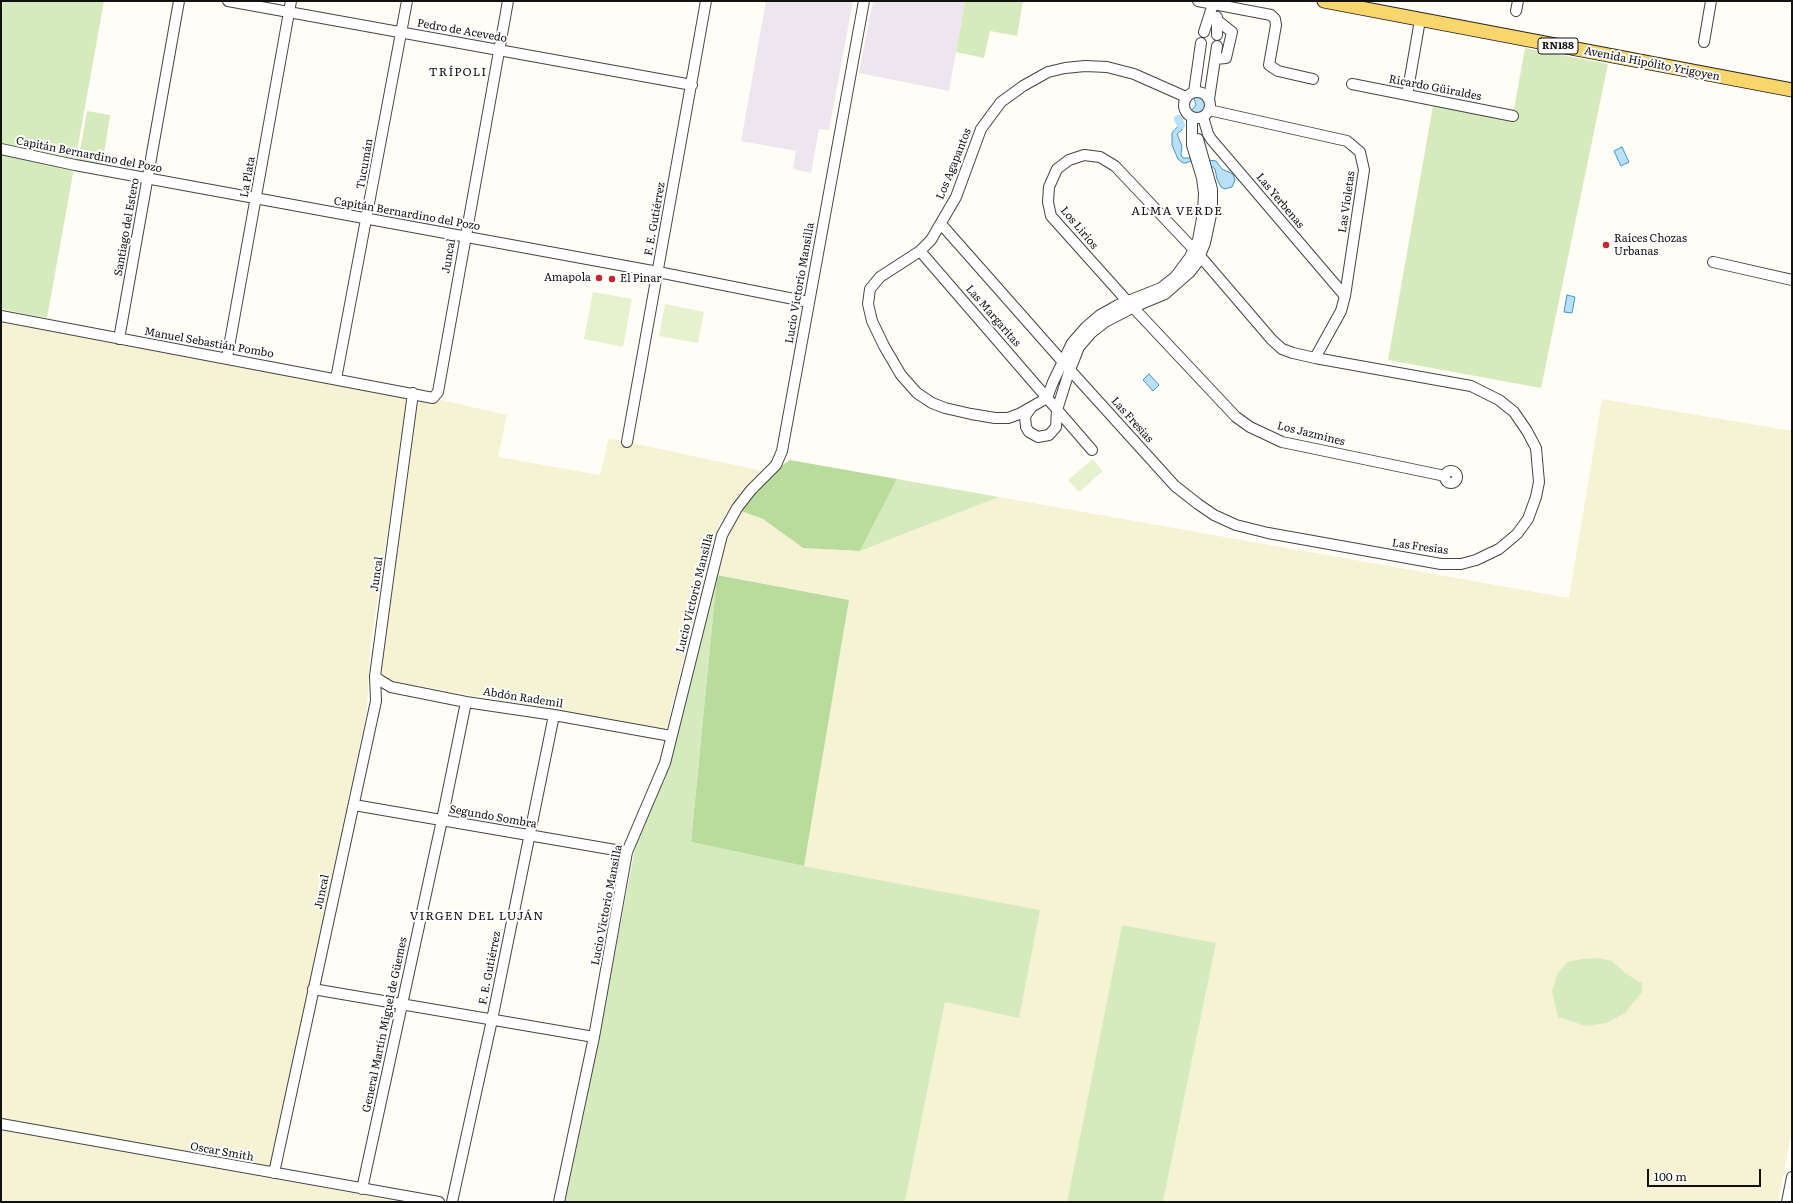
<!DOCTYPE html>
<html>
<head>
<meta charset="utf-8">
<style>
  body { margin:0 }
  #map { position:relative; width:1793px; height:1203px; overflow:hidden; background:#fffdf5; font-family:Literata,serif }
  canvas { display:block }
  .frame { position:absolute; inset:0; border:2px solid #111; pointer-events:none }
  .scale { position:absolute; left:1647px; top:1169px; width:114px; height:18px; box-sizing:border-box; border:2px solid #111; border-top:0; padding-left:5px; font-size:12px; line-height:14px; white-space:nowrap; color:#111; -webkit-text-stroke:3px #fff; paint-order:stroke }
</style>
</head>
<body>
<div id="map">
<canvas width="1793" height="1203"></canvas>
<div class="frame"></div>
<div class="scale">100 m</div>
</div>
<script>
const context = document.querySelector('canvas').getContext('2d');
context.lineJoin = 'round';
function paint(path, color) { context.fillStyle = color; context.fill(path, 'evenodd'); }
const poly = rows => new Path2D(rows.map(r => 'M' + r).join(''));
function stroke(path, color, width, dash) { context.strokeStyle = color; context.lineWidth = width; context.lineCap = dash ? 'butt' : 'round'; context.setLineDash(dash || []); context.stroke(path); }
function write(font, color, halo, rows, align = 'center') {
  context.font = font + ' Literata,serif'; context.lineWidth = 4; context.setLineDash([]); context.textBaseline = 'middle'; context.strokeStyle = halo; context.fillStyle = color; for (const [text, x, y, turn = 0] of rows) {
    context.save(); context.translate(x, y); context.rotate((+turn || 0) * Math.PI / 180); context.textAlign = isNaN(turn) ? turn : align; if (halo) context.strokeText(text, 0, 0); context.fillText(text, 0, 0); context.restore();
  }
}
const industrial = poly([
  [766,1,853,1,829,130,819,129,811,173,793,169,796,151,741,141],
  [873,1,965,1,949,91,859,73]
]);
const farmland = poly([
  [1,319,408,396,370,650,367,710,271,1167,1,1120],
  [426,398,437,399,507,415,498,457,600,475,609,438,763,471,732,505,719,524,711,550,666,730,392,681,382,676,378,669,415,406],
  [1602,399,1792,431,1792,1131,1778,1202,1163,1202,1216,943,1122,925,1067,1202,905,1202,945,1002,1040,911,804,866,849,600,718,575,727,535,741,511,763,519,803,548,860,551,999,497,1569,598],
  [1612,961,1625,973,1642,983,1558,1017],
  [1,1129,252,1175,401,1202,1,1202]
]);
const green = poly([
  [1,1,104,1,47,318,1,309],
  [965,1,1023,1,1017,36,990,31,984,58,956,52],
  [1525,48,1608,64,1541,388,1388,360,1434,100,1513,115],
  [87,111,110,115,102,167,78,163],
  [897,479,999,497,860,551],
  [717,575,691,842,804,866,1040,910,1019,1018,945,1002,905,1202,565,1202,584,1114,637,838,672,757],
  [1122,925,1216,943,1163,1202,1067,1202],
  [1598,958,1612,961,1625,973,1642,983,1642,992,1625,1013,1606,1023,1586,1026,1558,1017,1552,991,1558,973,1567,962,1582,959]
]);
const forest = poly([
  [790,460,897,479,860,551,803,548,763,519,741,511,775,470],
  [717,575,849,600,804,866,691,842]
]);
const pitch = poly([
  [593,292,632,299,623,347,584,339],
  [665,304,704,312,698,343,659,336],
  [1093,459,1103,471,1079,492,1068,480]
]);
const water = poly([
  [1193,95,1201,96,1205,103,1204,109,1197,114,1190,112,1196,105,1193,95],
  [1179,125,1182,125,1182,130,1177,134,1182,146,1181,155,1183,158,1190,158,1191,161,1186,163,1183,163,1178,159,1172,145,1172,133,1179,125],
  [1622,147,1629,162,1621,166,1614,151,1622,147],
  [1208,160,1216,161,1222,169,1233,174,1235,180,1232,187,1225,189,1221,187,1217,179,1215,169,1210,165,1208,160],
  [1567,295,1575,297,1572,313,1564,312,1567,295],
  [1149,374,1159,385,1153,391,1143,380,1149,374]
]);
const canal = poly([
  [1178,119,1181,125]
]);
const minor = poly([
  [228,1,692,85],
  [1198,1,1271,15,1275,19,1276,25,1269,65,1278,71,1313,79],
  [1516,11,1518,1],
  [1217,17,1217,35],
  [1204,32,1214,1],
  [1704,42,1711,1],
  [1215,59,1226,58,1232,32,1218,21],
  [1352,84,1513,116],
  '1184 105a13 13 0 1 1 26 0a13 13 0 1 1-26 0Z',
  [1194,92,1201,43],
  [1407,95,1420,20],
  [1186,97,1134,74,1107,67,1085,66,1065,68,1048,72,1023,86,1001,102,981,129,956,197,931,240,920,251,880,277,870,289,868,304,872,321,884,346,901,375,917,393,932,403,945,408,971,414,995,418,1008,418,1019,414,1047,398,1053,382,1072,343,1086,327,1100,315,1118,305,1161,288,1175,277,1190,257,1198,240,1203,213,1204,193,1202,178,1192,145,1192,118],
  [1209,99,1217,46],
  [1209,110,1347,141,1360,152,1364,170,1345,296,1341,311,1315,358],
  [1203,117,1208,134,1211,139,1345,296],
  [1,149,75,165,658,272,809,302],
  [941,224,1070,370,1175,486,1198,504,1214,515,1236,525,1268,533,1441,564,1461,564,1476,560,1499,549,1517,534,1528,519,1536,497,1539,482,1536,448,1527,431,1514,412,1499,400,1471,386,1315,358,1293,353,1282,349,1272,340,1200,256,1115,166,1100,157,1084,155,1069,160,1057,169,1049,187,1048,202,1051,216,1128,302,1236,417,1250,427,1282,442,1445,476],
  [920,251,1092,450],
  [1713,262,1792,280],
  [1,316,433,398,438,392,508,1],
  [119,339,179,1],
  [227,358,291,1],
  [336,379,407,1],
  [1031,408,1025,416,1026,427,1029,432,1038,437,1049,435,1056,427,1057,410,1068,375,1079,347,1091,333,1105,322,1134,307,1165,294,1190,272,1197,263,1205,243,1212,210,1212,189,1198,139],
  [627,442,706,1],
  '1445 477a6 6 0 1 1 12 0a6 6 0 1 1-12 0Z',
  [375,676,381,681,391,687,466,702,554,715,671,736],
  [354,805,627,852],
  [313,989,594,1037],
  [1,1124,439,1202],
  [274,1173,376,701,375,676,413,393],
  [362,1189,442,820,466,702],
  [452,1202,492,1020,554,715],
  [559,1202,594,1037,627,852,665,763,722,535,737,508,751,490,776,465,782,451,864,1],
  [1787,1202,1792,1177]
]);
const major = poly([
  [1324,1,1792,90]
]);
const markers = [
  [1606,245,4,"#c4262e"],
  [599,278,4,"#c4262e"],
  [612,279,4,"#c4262e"]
];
const shields = [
  [1558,46,40]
];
const shieldNames = [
  ["RN188",1558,46]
];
const streetNames = [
  ["Pedro de Acevedo",462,31,10],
  ["Avenida Hipólito Yrigoyen",1652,64,11],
  ["Ricardo Güiraldes",1435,88,11],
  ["Capitán Bernardino del Pozo",89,155,11],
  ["Tucumán",365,164,-80],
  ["Los Agapantos",954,164,-68],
  ["La Plata",248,177,-80],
  ["Las Yerbenas",1280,201,50],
  ["Las Violetas",1347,202,-82],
  ["Capitán Bernardino del Pozo",407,214,10],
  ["F. E. Gutiérrez",655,219,-80],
  ["Santiago del Estero",127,227,-80],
  ["Los Lirios",1079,228,50],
  ["Juncal",449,256,-80],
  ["Lucio Victorio Mansilla",800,283,-80],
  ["Las Margaritas",993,316,49],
  ["Manuel Sebastián Pombo",209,343,10],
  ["Las Fresias",1132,420,48],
  ["Los Jazmines",1311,434,14],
  ["Las Fresias",1420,547,8],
  ["Juncal",377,574,-82],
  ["Lucio Victorio Mansilla",695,593,-76],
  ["Abdón Rademil",523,698,9],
  ["Segundo Sombra",493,817,10],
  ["Juncal",322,892,-78],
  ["Lucio Victorio Mansilla",607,905,-79],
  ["F. E. Gutiérrez",490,968,-79],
  ["General Martín Miguel de Güemes",385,1025,-78],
  ["Oscar Smith",222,1152,10]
];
const poiNames = [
  ["Raíces Chozas",1614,239],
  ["Urbanas",1614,252],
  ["Amapola",591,278,"right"],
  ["El Pinar",620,279]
];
const neighbourhoodNames = [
  ["TRÍPOLI",458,72],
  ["ALMA VERDE",1177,211],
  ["VIRGEN DEL LUJÁN",477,916]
];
paint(industrial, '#eee6ef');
paint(farmland, '#f6f3d4');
paint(green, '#d5ebbd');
paint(forest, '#b9dc9c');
paint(pitch, '#e6f2cf');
paint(water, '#b9e0f7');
stroke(water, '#3f96cf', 1);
stroke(canal, '#b9e0f7', 8);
stroke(minor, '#444', 12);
stroke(major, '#222', 15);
stroke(minor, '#fff', 10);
stroke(major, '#f9d66b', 13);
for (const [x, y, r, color] of markers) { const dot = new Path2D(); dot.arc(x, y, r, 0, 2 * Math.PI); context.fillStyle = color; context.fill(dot); stroke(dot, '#fff', 1.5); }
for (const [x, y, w] of shields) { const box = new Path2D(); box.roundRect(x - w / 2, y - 8, w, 16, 3); context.fillStyle = '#fff'; context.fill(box); stroke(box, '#111', 1); }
write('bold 10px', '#111', null, shieldNames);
write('11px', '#111', '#fff', streetNames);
write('11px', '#111', '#fff', poiNames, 'left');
context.letterSpacing = '1px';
write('12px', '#111', '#fff', neighbourhoodNames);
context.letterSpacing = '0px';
</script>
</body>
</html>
